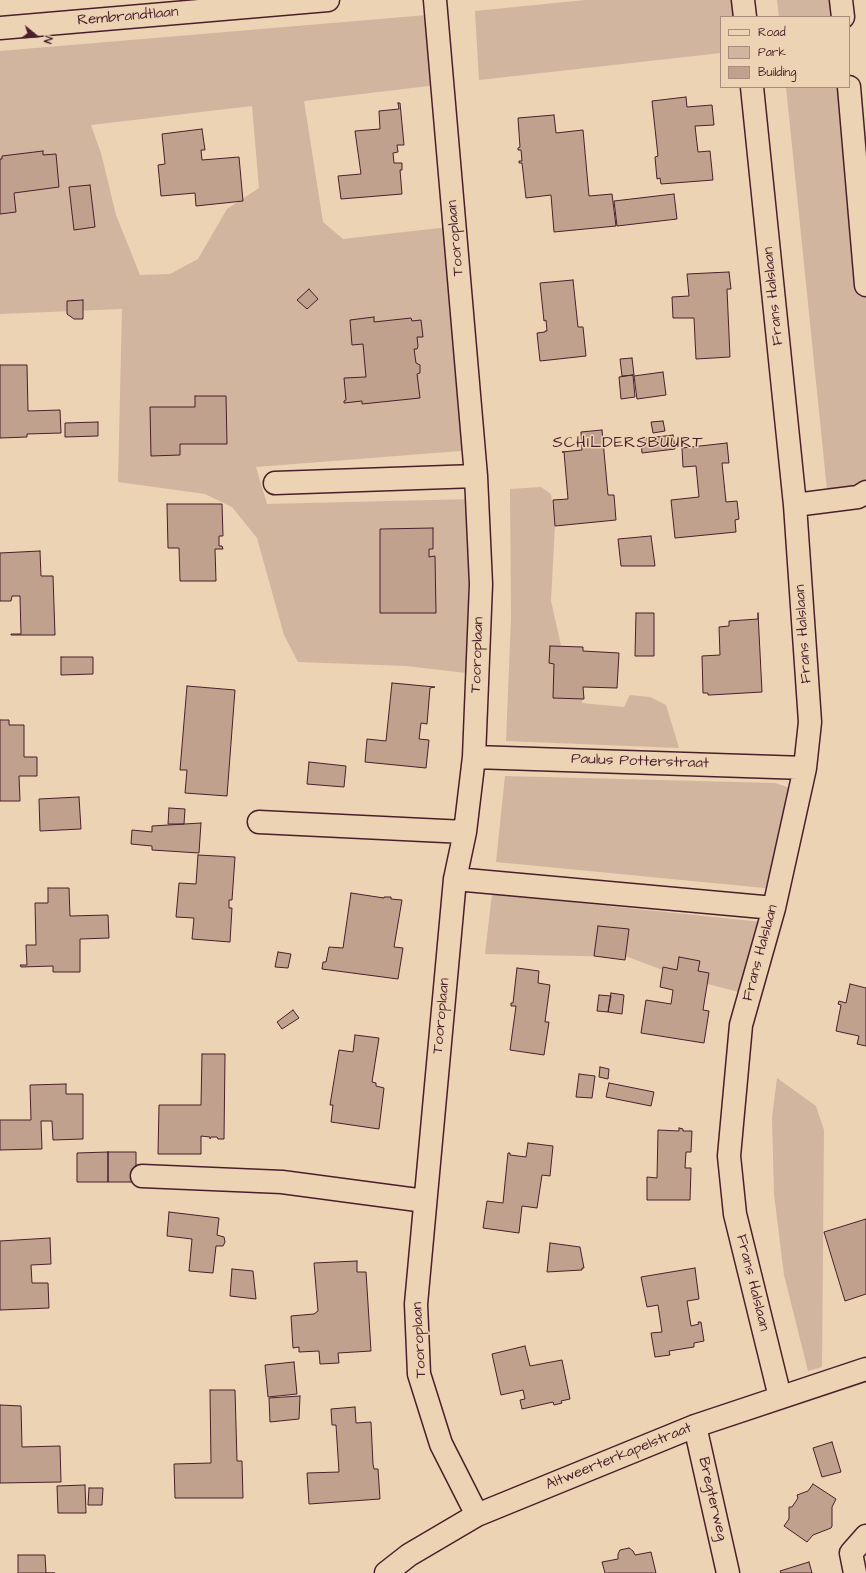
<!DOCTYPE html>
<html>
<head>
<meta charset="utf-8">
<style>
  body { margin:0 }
  #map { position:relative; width:866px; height:1573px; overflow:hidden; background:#ecd3b4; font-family:"Architects Daughter",sans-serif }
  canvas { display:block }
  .legend { position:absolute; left:720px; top:16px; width:130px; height:72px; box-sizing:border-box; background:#ecd3b4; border:1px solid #ab8b7d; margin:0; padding:5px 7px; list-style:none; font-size:12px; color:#4a1f2b }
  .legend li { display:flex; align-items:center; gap:8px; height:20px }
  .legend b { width:20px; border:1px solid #ab8b7d }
  .north { position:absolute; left:16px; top:16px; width:40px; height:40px; -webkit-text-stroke:3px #ecd3b4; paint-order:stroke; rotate:108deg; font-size:11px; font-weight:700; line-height:16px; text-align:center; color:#4a1f2b }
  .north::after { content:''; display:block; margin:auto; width:14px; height:18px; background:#4a1f2b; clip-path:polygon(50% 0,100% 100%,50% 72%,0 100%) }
</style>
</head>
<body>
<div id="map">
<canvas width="866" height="1573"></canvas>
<ul class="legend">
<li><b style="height:5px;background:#ecd3b4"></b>Road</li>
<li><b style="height:11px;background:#d1b59e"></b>Park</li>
<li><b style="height:11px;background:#bfa18e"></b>Building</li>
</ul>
<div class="north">N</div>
</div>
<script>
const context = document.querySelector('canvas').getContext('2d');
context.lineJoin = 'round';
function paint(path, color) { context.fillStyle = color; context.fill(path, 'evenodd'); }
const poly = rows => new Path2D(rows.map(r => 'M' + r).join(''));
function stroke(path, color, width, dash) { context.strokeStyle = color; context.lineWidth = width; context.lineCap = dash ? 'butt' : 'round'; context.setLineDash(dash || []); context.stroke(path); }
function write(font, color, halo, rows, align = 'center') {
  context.font = font + ' "Architects Daughter",sans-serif'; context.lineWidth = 3; context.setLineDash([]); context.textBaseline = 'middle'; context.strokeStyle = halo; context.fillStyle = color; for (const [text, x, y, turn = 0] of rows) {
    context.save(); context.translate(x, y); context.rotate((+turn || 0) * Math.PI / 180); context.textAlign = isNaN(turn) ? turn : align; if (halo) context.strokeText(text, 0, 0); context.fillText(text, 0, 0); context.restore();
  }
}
const green = poly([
  [585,0,746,0,748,17,721,17,721,53,479,80,475,11],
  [777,0,839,0,840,17,779,17],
  [439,14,445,84,304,101,323,222,343,239,457,226,473,450,256,467,267,504,474,499,475,674,406,666,298,662,284,635,257,538,232,507,205,494,118,482,122,309,0,314,0,51],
  [252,106,259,188,227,209,198,259,170,274,140,275,116,215,101,153,91,125],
  [786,87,847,87,866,288,866,488,827,490],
  [541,487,551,494,555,525,551,601,569,681,584,692,582,703,624,707,630,695,650,697,666,705,679,748,506,741,511,618,510,489],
  [505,776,775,783,793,789,775,889,496,862],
  [492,894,762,922,747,994,684,978,628,957,485,954],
  [777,1078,816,1106,824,1130,822,1367,808,1371,784,1275,774,1194,772,1118]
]);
const building = poly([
  [686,97,687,107,712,105,714,125,695,126,698,152,710,151,713,180,661,184,660,178,657,179,655,157,658,156,652,101,686,97],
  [398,103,400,103,404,145,397,145,398,152,393,153,394,163,402,163,402,170,400,170,402,194,341,199,338,176,361,174,355,131,380,129,379,111,399,109,398,103],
  [554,115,556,133,583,130,589,196,612,194,616,226,554,232,551,195,526,198,522,163,519,163,519,161,522,161,521,150,518,150,518,148,520,147,518,118,554,115],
  [202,129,205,150,201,150,202,160,239,157,243,201,196,206,195,193,161,196,158,165,165,164,162,134,202,129],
  [43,151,43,155,56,154,59,187,14,193,16,212,0,214,0,159,2,159,2,156,43,151],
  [90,185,95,227,74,230,69,187,90,185],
  [674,194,677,219,617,226,614,201,674,194],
  [729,272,731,289,727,289,730,357,696,359,694,318,673,318,672,297,689,296,687,274,729,272],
  [573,280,578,327,583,327,586,356,540,361,537,333,545,332,545,331,547,331,546,320,544,321,540,283,573,280],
  [309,289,318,299,307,309,297,300,309,289],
  [83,300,83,319,74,319,67,314,67,301,83,300],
  [374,317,374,322,411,318,412,321,421,320,423,337,417,337,418,346,417,349,414,349,416,363,420,365,420,373,417,374,420,398,362,404,362,401,344,403,344,401,346,400,344,378,366,377,363,344,352,345,350,320,374,317],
  [632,358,634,375,622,376,620,359,632,358],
  [0,365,27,365,28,411,60,410,61,433,27,434,27,437,0,438,0,365],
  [663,372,666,395,637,399,634,376,663,372],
  [633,375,635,397,621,399,619,377,633,375],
  [195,396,226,396,227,444,180,444,180,455,151,456,150,407,195,407,195,396],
  [663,421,665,431,653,433,651,422,663,421],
  [98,422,98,436,65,437,65,423,98,422],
  [602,430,608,495,614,495,616,520,555,526,553,500,568,499,564,452,562,452,582,450,581,432,602,430],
  [673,435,675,449,642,453,641,439,673,435],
  [727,443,729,463,722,463,726,502,737,501,739,519,735,520,736,532,675,538,671,500,699,497,696,466,683,467,682,448,727,443],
  [167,504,222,504,223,536,219,536,219,546,222,546,223,549,215,549,216,581,180,581,179,548,168,548,167,504],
  [433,528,433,549,429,549,429,557,435,556,436,613,380,613,380,529,433,528],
  [651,536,655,566,621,566,618,539,651,536],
  [40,551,41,576,53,576,55,635,11,635,11,634,21,634,20,596,12,596,11,601,0,601,0,553,40,551],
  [636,613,654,613,654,656,635,656,636,613],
  [758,613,762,692,710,695,708,695,708,693,703,693,702,656,720,655,719,627,729,626,729,621,758,619,758,613],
  [550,646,583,647,583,651,619,653,617,688,583,687,584,699,553,698,554,664,549,663,550,646],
  [61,657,93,657,93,674,61,675,61,657],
  [392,683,435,687,430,688,427,724,421,723,419,739,429,740,426,768,365,762,367,739,386,741,392,683],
  [187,686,235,690,227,796,185,793,187,770,180,770,187,686],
  [0,720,9,720,9,725,24,725,24,757,37,757,37,776,19,776,20,801,0,801,0,720],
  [309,762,346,766,344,787,307,784,309,762],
  [79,797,81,829,40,831,39,799,79,797],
  [169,808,185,809,184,824,168,824,169,808],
  [201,823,199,853,152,850,152,846,131,844,132,830,152,832,152,826,201,823],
  [198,855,235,857,232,900,229,900,229,908,232,908,230,942,192,939,194,918,176,917,179,883,196,884,198,855],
  [48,888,69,888,70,916,108,915,109,938,80,939,80,972,53,972,53,966,21,967,20,965,27,965,26,945,36,945,35,903,48,903,48,888],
  [351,893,384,898,384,897,391,897,391,899,402,900,394,947,403,948,398,979,322,969,323,962,326,962,329,947,343,948,351,893],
  [598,926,629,929,625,960,594,956,598,926],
  [278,952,291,954,288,968,275,967,278,952],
  [679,957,700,961,698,971,709,973,703,1010,709,1011,704,1043,641,1033,646,1000,671,1004,673,990,660,987,663,967,677,970,679,957],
  [517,968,539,971,538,983,550,985,545,1022,549,1022,544,1055,510,1050,516,1006,511,1006,511,1003,513,1003,517,968],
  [850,984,866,988,866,1046,857,1044,859,1036,836,1031,841,1005,838,1004,839,1001,846,1003,850,984],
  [611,993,624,995,622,1014,608,1012,611,993],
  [599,995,611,996,608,1012,597,1011,599,995],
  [293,1010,299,1018,282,1029,277,1022,293,1010],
  [355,1035,379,1038,372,1082,376,1083,376,1086,384,1088,379,1129,331,1122,333,1105,330,1105,339,1050,353,1052,355,1035],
  [202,1054,225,1054,224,1139,218,1139,217,1137,211,1137,210,1139,210,1137,201,1136,201,1154,158,1154,159,1105,201,1105,202,1054],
  [600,1067,609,1069,608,1079,599,1077,600,1067],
  [579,1074,595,1076,592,1098,576,1097,579,1074],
  [609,1083,654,1092,651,1106,606,1097,609,1083],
  [66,1084,66,1094,83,1094,83,1139,53,1140,52,1121,41,1121,42,1149,0,1150,0,1120,31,1120,30,1085,66,1084],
  [679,1128,683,1129,683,1131,692,1131,691,1152,686,1152,685,1168,691,1168,690,1200,647,1200,647,1177,657,1178,658,1130,679,1131,679,1128],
  [528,1143,553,1146,550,1176,542,1175,537,1208,522,1206,519,1233,483,1228,487,1201,503,1203,508,1153,510,1153,510,1155,526,1157,528,1143],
  [108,1152,136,1152,136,1182,108,1182,108,1152],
  [108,1152,108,1182,77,1182,77,1153,108,1152],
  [169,1212,219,1218,217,1235,224,1237,225,1242,223,1246,216,1246,213,1273,189,1271,192,1239,167,1236,169,1212],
  [866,1219,866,1294,845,1301,824,1232,866,1219],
  [50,1238,51,1264,31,1265,32,1283,48,1283,49,1308,0,1310,0,1241,50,1238],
  [550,1243,580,1247,584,1268,582,1268,582,1270,547,1272,550,1243],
  [357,1261,357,1272,366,1272,371,1351,338,1353,339,1363,320,1364,319,1351,299,1352,299,1347,293,1348,291,1316,314,1314,318,1311,314,1263,357,1261],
  [695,1268,699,1299,687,1301,691,1326,699,1324,698,1322,701,1322,704,1341,694,1343,694,1347,669,1351,670,1355,655,1357,651,1333,662,1332,658,1305,647,1307,641,1277,695,1268],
  [232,1269,253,1271,256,1299,230,1296,232,1269],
  [525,1346,530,1366,562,1360,570,1399,561,1401,562,1403,554,1405,553,1402,522,1409,520,1400,525,1399,523,1390,501,1395,492,1354,525,1346],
  [294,1362,297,1394,268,1397,265,1365,294,1362],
  [210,1390,235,1390,237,1461,242,1461,243,1498,175,1498,174,1464,211,1463,210,1390],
  [300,1396,299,1419,270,1422,269,1398,300,1396],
  [0,1405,21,1406,22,1447,60,1446,61,1482,0,1483,0,1405],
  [355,1407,356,1423,371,1422,373,1464,374,1469,378,1469,380,1499,309,1504,307,1473,339,1472,336,1425,332,1425,331,1409,355,1407],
  [832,1442,841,1472,822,1477,813,1448,832,1442],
  [813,1484,836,1499,832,1507,832,1526,831,1528,813,1535,807,1542,784,1526,789,1519,789,1507,792,1507,798,1498,797,1495,808,1491,813,1484],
  [85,1485,86,1513,58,1513,57,1486,85,1485],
  [89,1488,103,1488,102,1505,88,1505,89,1488],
  [629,1548,633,1551,635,1555,651,1552,656,1573,605,1573,602,1562,618,1559,618,1554,620,1550,629,1548],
  [18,1555,45,1555,46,1573,55,1573,18,1573,18,1555],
  [809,1562,812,1573,781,1573,780,1571,809,1562]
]);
const minor = poly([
  [435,0,476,476,481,584,474,757,465,832,455,879,416,1304,419,1374,441,1444,477,1515],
  [743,0,745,17],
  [841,0,843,17],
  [0,28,328,0],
  [752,87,795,505,810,722,805,768,774,908,741,1025,729,1156,735,1214,780,1397],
  [849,87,866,285],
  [275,483,476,476],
  [795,505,858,497,866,492],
  [474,757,805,768],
  [259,822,465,832],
  [455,879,774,908],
  [142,1176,282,1182,425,1201],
  [695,1426,728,1573],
  [386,1573,409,1555,477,1515,695,1426,866,1369],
  [855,1573,851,1553,866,1536]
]);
const streetNames = [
  ["Rembrandtlaan",128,17,-5],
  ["Tooroplaan",456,238,-95],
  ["Frans Halslaan",774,296,-96],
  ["Frans Halslaan",804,634,-94],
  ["Tooroplaan",478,655,-88],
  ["Paulus Potterstraat",640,762,2],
  ["Frans Halslaan",761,953,-75],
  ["Tooroplaan",442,1016,-85],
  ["Frans Halslaan",752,1283,76],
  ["Tooroplaan",420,1340,-93],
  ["Altweerterkapelstraat",619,1457,-22],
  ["Bregterweg",712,1499,77]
];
const neighbourhoodNames = [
  ["SCHILDERSBUURT",628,444]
];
paint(green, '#d1b59e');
paint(building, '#bfa18e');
stroke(building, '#4a1f2b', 1);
stroke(minor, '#4a1f2b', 25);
stroke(minor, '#ecd3b4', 22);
write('15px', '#4a1f2b', '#ecd3b4', streetNames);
context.letterSpacing = '1px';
write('16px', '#4a1f2b', '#ecd3b4', neighbourhoodNames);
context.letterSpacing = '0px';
</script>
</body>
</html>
